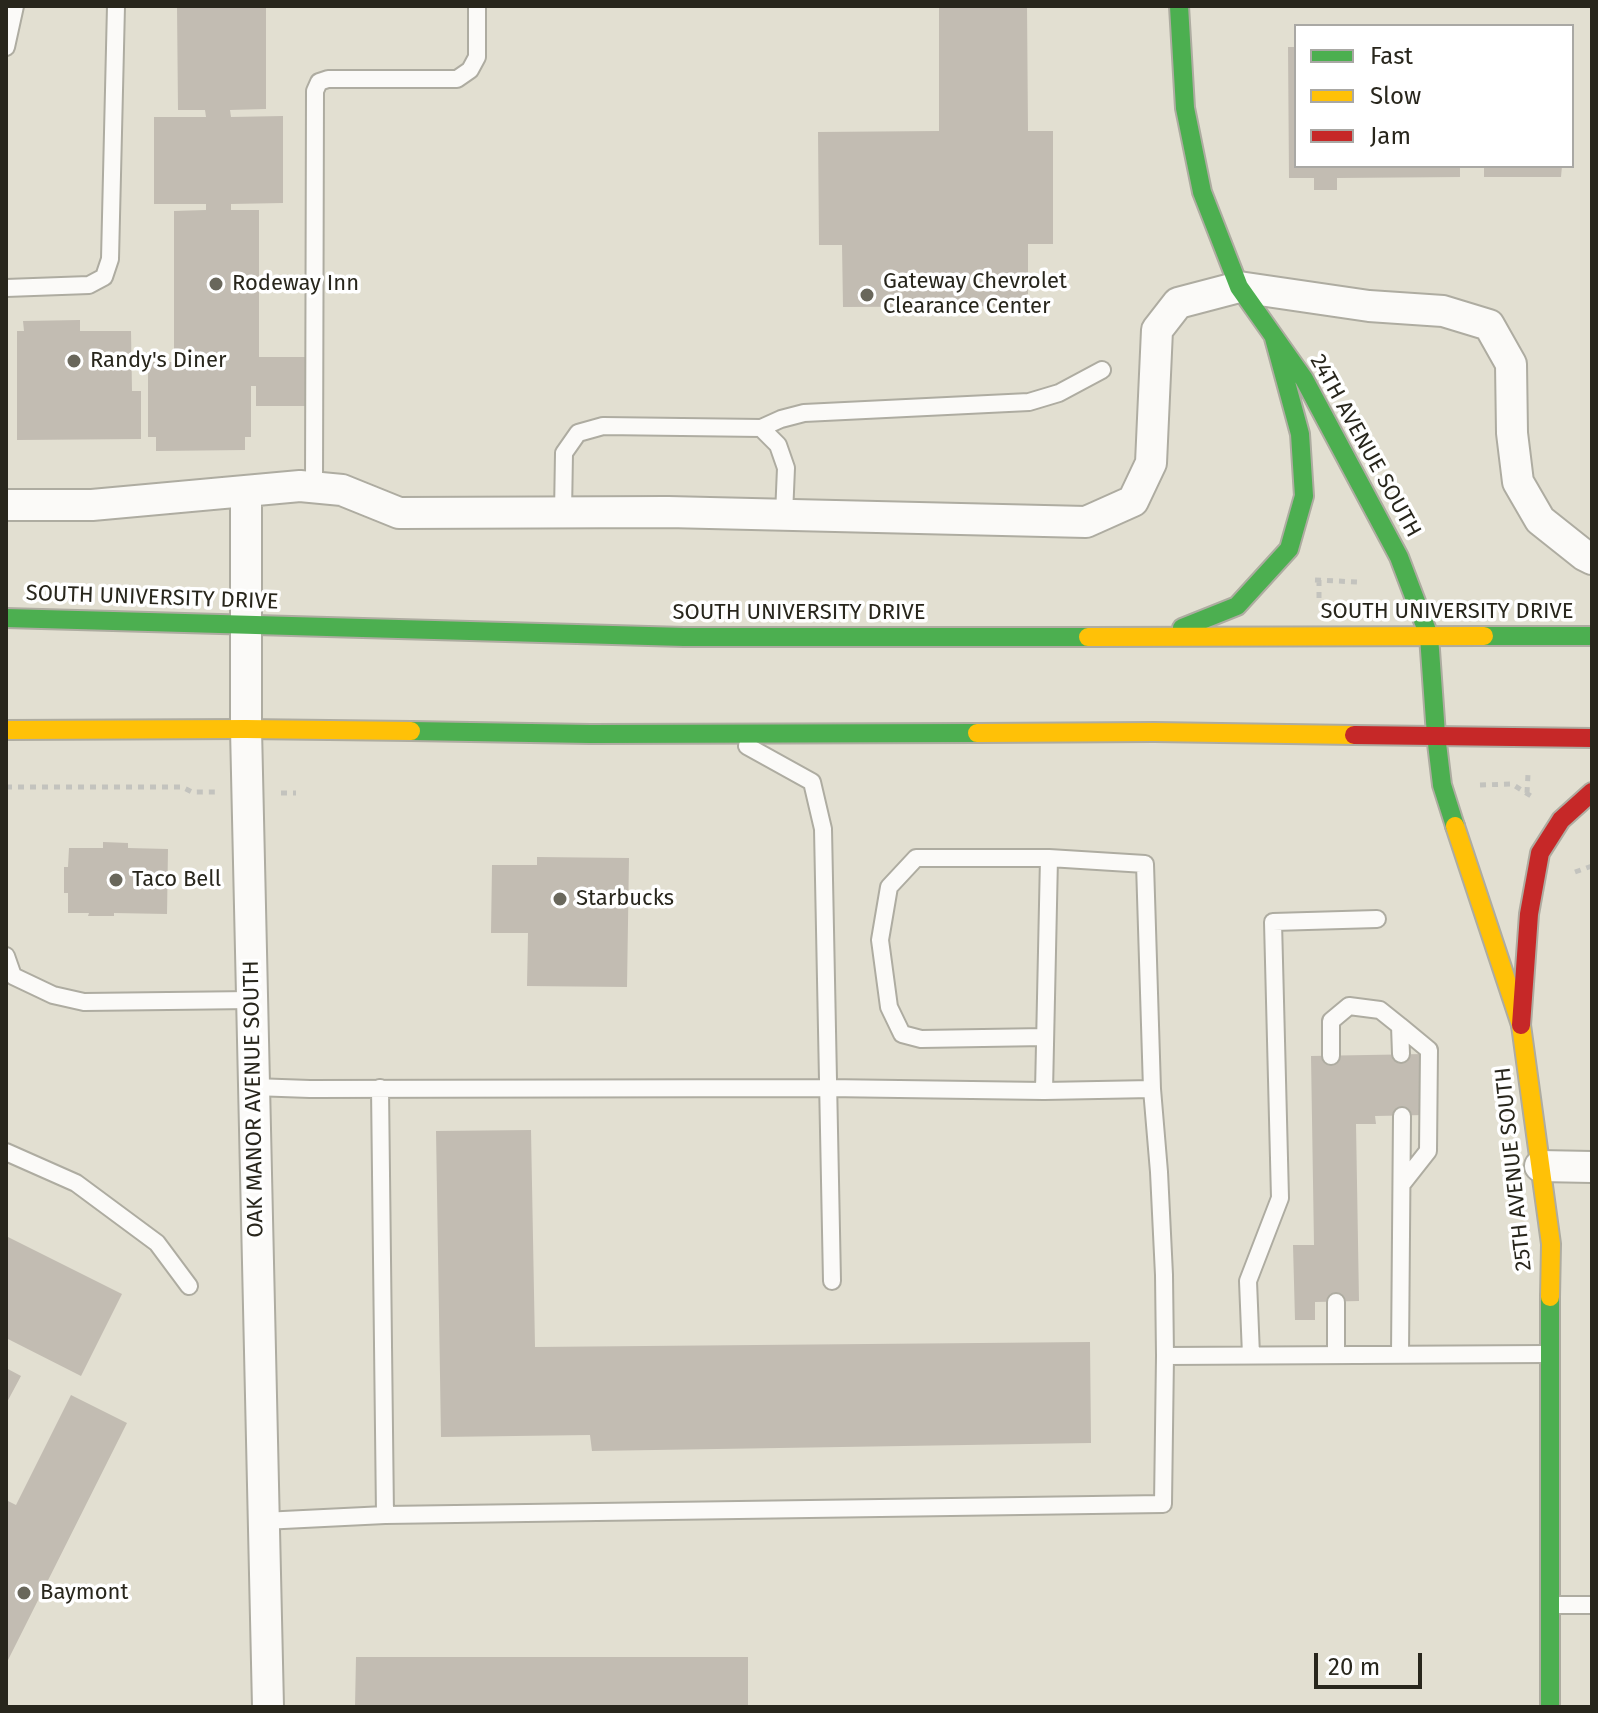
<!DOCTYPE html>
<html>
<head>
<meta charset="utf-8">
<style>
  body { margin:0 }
  #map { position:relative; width:1598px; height:1713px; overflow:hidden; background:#e2dfd1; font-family:"Fira Sans",sans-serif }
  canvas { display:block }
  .frame { position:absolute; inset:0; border:8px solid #28261c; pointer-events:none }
  .legend { position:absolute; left:1294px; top:24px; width:280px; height:144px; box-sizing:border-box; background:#fff; border:2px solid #a9a8a4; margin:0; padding:10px 14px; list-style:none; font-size:24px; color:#28261c }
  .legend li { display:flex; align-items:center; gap:16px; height:40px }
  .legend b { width:40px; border:2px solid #a9a8a4 }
  .scale { position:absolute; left:1314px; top:1653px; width:108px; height:36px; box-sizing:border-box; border:4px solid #28261c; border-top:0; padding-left:10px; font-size:24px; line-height:28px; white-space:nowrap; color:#28261c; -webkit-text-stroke:6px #fff; paint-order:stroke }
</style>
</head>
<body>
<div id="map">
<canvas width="1598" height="1713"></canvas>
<div class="frame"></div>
<ul class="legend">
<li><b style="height:10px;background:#4caf50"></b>Fast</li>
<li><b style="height:10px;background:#ffc107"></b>Slow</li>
<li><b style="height:10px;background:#c62828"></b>Jam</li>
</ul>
<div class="scale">20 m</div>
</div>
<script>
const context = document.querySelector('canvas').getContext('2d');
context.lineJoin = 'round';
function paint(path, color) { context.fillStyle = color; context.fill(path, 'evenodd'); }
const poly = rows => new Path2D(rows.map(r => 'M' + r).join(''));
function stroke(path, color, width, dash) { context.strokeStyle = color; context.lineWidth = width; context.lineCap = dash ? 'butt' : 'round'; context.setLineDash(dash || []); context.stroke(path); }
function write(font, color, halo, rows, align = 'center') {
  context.font = font + ' "Fira Sans",sans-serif'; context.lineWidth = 7; context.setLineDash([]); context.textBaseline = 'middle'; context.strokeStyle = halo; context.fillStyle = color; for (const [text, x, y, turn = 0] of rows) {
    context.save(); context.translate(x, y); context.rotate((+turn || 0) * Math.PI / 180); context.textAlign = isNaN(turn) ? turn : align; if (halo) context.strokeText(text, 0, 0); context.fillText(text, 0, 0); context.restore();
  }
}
const building = poly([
  [177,6,266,6,266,109,230,110,231,117,283,116,283,203,231,204,231,210,259,210,259,357,308,357,308,406,256,406,256,386,251,386,251,437,245,437,245,450,156,451,156,437,148,437,148,362,174,362,174,211,206,210,206,204,154,204,154,117,206,117,205,110,178,110],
  [939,6,1027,6,1028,131,1053,131,1053,244,1028,244,1028,306,843,307,842,245,819,245,818,132,939,131],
  [1288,47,1296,47,1296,166,1460,166,1460,177,1337,178,1337,190,1314,190,1314,178,1289,178],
  [1484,166,1562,166,1561,177,1484,177],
  [80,320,80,331,131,331,132,391,141,391,141,439,17,440,17,331,24,331,23,321],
  [103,842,128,843,128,848,168,849,167,914,114,913,114,916,88,916,89,913,68,913,68,893,64,893,64,867,68,867,69,848,103,848],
  [537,857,629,858,627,987,527,986,528,933,491,933,492,865,537,865],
  [1424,1054,1425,1115,1375,1116,1376,1124,1356,1124,1359,1301,1315,1302,1315,1320,1295,1320,1293,1245,1314,1245,1311,1056],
  [531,1130,535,1347,1090,1342,1091,1443,592,1451,590,1435,441,1437,436,1131],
  [6,1236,122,1294,81,1376,6,1338],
  [6,1368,21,1376,6,1404],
  [71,1395,127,1423,6,1664,6,1525,8,1520,6,1519,6,1500,16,1505],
  [356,1657,748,1657,748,1707,355,1707]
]);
const path = poly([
  [1315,580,1358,582],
  [1319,580,1319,599],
  [1480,785,1512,784,1531,796],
  [6,787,182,787,192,792,215,792],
  [281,793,296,793],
  [1527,793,1528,774],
  [1575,872,1592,866]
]);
const lane = poly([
  [6,47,15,6],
  [6,288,89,285,104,277,110,259,116,6],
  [761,428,781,419,804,413,1029,402,1059,393,1102,370],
  [314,487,315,91,319,82,328,79,457,79,470,70,477,57,477,6],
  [563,513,564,453,578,433,603,426,761,428,778,445,786,468,784,515],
  [747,746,812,782,823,829,832,1281],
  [6,956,13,976,53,995,84,1002,252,1000],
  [1400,1026,1429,1050,1428,1151,1402,1184],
  [1045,1037,921,1039,902,1034,889,1007,880,940,889,887,916,858,1049,858],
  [1331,1056,1331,1021,1349,1006,1380,1010,1400,1026,1401,1054],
  [253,1087,310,1089,827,1088,1044,1091,1152,1089],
  [380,1088,385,1515],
  [6,1152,76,1183,157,1243,189,1286],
  [1336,1302,1336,1355],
  [1400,1354,1402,1116],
  [1251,1355,1248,1281,1280,1198,1273,922,1377,919],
  [1165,1356,1547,1354],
  [263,1521,385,1515,1163,1504,1165,1356,1164,1275,1159,1172,1152,1089,1145,864,1049,858,1044,1091],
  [1552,1605,1592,1605]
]);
const street = poly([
  [246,491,246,729,268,1707],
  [6,505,92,505,300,486,342,490,399,513,668,512,1086,522,1133,501,1151,463,1157,330,1178,303,1239,287,1369,306,1443,311,1489,325,1511,364,1512,433,1518,482,1540,520,1584,555,1592,559],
  [1540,1166,1592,1167]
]);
const fast = poly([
  [1179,6,1185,108,1202,192,1239,287,1304,379,1399,557,1429,636,1436,735,1442,785,1455,826],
  [6,618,684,637,1088,637],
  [1182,628,1237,606,1289,549,1304,496,1300,434,1274,338],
  [1484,636,1592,636],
  [411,731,590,734,977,733],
  [1550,1707,1550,1297]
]);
const slow = poly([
  [1088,637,1484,636],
  [6,730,246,729,411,731],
  [977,733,1154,732,1354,735],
  [1455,826,1521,1025,1551,1244,1550,1297]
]);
const jam = poly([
  [1354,735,1592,738],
  [1521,1025,1529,914,1540,853,1561,820,1592,792]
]);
const markers = [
  [216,284,8,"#69675b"],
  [867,295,8,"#69675b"],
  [74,361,8,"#69675b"],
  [116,880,8,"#69675b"],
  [560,899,8,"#69675b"],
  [24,1593,8,"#69675b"]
];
const poiNames = [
  ["Gateway Chevrolet",883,282],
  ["Clearance Center",883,307],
  ["Rodeway Inn",232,284],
  ["Randy's Diner",90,361],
  ["Taco Bell",132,880],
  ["Starbucks",576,899],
  ["Baymont",40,1593]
];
const streetNames = [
  ["24TH AVENUE SOUTH",1365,446,61],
  ["SOUTH UNIVERSITY DRIVE",152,598,2],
  ["SOUTH UNIVERSITY DRIVE",1447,612],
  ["SOUTH UNIVERSITY DRIVE",799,613],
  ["OAK MANOR AVENUE SOUTH",254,1099,-91],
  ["25TH AVENUE SOUTH",1514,1169,-96]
];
paint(building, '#c2bcb2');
stroke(lane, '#aeaca1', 20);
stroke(street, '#aeaca1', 34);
stroke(fast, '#aeaca1', 22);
stroke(slow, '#aeaca1', 22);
stroke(jam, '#aeaca1', 22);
stroke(path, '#c3c3be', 5, [6, 6]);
stroke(lane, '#fbfaf8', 16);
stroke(street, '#fbfaf8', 30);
stroke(fast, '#4caf50', 18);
stroke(slow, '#ffc107', 18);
stroke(jam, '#c62828', 18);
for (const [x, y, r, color] of markers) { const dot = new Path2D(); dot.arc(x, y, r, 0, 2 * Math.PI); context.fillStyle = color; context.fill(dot); stroke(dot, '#fff', 3); }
write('22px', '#28261c', '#fff', poiNames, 'left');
write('22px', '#28261c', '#fff', streetNames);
</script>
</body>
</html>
